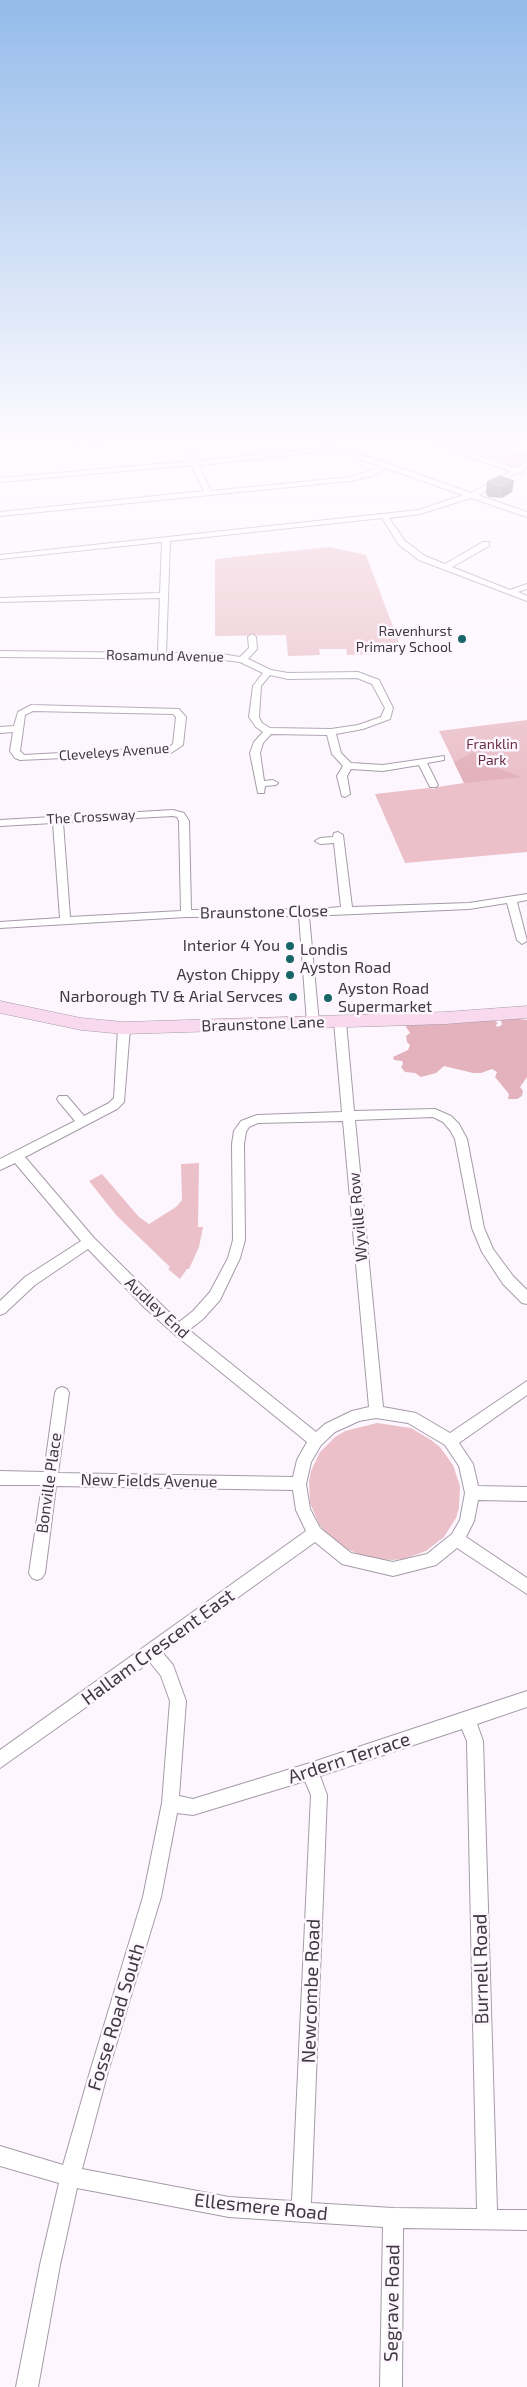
<!DOCTYPE html>
<html>
<head>
<meta charset="utf-8">
<style>
  body { margin:0 }
  canvas { display:block; background:#fdf6ff }
</style>
</head>
<body>
<canvas width="527" height="2387"></canvas>
<script>
const context = document.querySelector('canvas').getContext('2d');
context.lineJoin = 'round';
function paint(path, color) { context.fillStyle = color; context.fill(path, 'evenodd'); }
const poly = rows => new Path2D(rows.map(r => 'M' + r).join(''));
function stroke(path, color, width, dash) { context.strokeStyle = color; context.lineWidth = width; context.lineCap = dash ? 'butt' : 'round'; context.setLineDash(dash || []); context.stroke(path); }
function write(font, color, halo, rows, align = 'center') {
  context.font = font + ' "Exo 2",sans-serif'; context.lineWidth = 5; context.setLineDash([]); context.textBaseline = 'middle'; context.strokeStyle = halo; context.fillStyle = color; for (const [text, x, y, turn = 0] of rows) {
    context.save(); context.translate(x, y); context.rotate((+turn || 0) * Math.PI / 180); context.textAlign = isNaN(turn) ? turn : align; if (halo) context.strokeText(text, 0, 0); context.fillText(text, 0, 0); context.restore();
  }
}
const green = poly([
  [425,439,486,439,527,453,527,462,518,467,512,467],
  [329,547,366,555,403,653,347,655,346,649,319,649,320,655,288,656,286,635,215,636,215,559],
  [527,720,527,852,405,863,375,794,428,788,434,789,437,787,464,783,439,731],
  [199,1163,198,1227,203,1227,199,1247,189,1269,187,1269,180,1279,168,1269,170,1267,117,1216,89,1181,102,1174,139,1217,149,1224,176,1207,182,1200,181,1164],
  [377,1423,411,1428,431,1440,440,1447,453,1465,460,1486,459,1508,456,1518,444,1537,426,1551,404,1559,392,1560,367,1558,345,1548,326,1533,319,1524,310,1503,309,1481,311,1471,320,1452,335,1437,345,1431]
]);
const forest = poly([
  [486,439,516,449,527,456,513,463,507,462,500,453,472,440],
  [472,753,494,758,495,767,521,777,464,783,454,762],
  [504,1017,527,1020,527,1077,520,1087,523,1091,522,1096,517,1099,508,1099,509,1094,495,1077,497,1072,492,1069,481,1073,473,1073,444,1066,436,1073,421,1077,415,1073,405,1072,401,1067,403,1064,402,1061,394,1060,393,1057,408,1050,410,1045,407,1042,406,1036,410,1033,406,1027,407,1024,493,1020,498,1023,496,1025,497,1027,502,1025,501,1020]
]);
const street = poly([
  [70,439,77,439,78,442,86,444,122,439,143,439,86,448,72,446,70,439],
  [181,439,188,439,197,461,328,447,352,451,471,493,510,471,417,439,428,439,515,468,527,462,527,467,522,470,523,474,517,473,478,495,527,512,527,517,471,498,420,514,389,518,405,541,425,556,445,564,483,542,489,542,489,546,452,567,510,590,527,584,527,589,518,592,527,596,527,601,419,560,399,545,382,518,170,541,166,653,215,653,240,657,249,648,248,637,252,634,256,637,257,649,248,659,271,670,288,673,358,672,379,680,393,708,390,719,363,729,336,734,341,753,351,763,383,765,444,756,444,760,427,763,438,785,436,787,430,787,419,765,383,771,351,769,347,776,350,794,345,797,342,796,337,776,343,766,332,754,327,735,271,734,263,743,260,753,264,781,273,780,278,783,276,785,265,786,264,793,258,793,250,753,254,742,263,732,256,727,249,717,253,686,263,673,240,662,215,659,0,657,0,651,158,653,160,598,0,602,0,598,160,593,162,542,0,559,0,555,419,510,463,495,385,468,373,476,350,481,0,516,0,512,204,491,192,465,0,482,0,478,191,461,181,439],
  [328,451,347,455,379,466,367,472,350,477,211,491,199,465,328,451],
  [270,675,288,679,357,678,372,684,385,708,381,717,358,725,331,729,270,728,262,723,259,717,261,686,270,675],
  [486,439,496,439,527,450,527,454,486,439],
  [31,705,179,709,186,717,183,745,171,753,20,760,15,758,10,751,13,732,0,733,0,727,14,726,18,712,31,705],
  [33,711,173,714,176,717,173,744,169,747,24,755,20,751,25,715,33,711],
  [173,810,184,813,189,821,191,910,294,909,304,910,341,907,334,843,320,844,315,841,320,838,333,837,334,833,338,832,343,835,352,907,469,903,527,894,527,900,517,902,527,941,522,944,517,940,507,903,469,909,309,916,319,1023,313,1027,307,1023,299,916,186,917,0,928,0,922,60,918,53,823,0,826,0,820,173,810],
  [173,816,177,817,179,821,181,911,70,917,63,822,173,816],
  [340,1018,346,1022,354,1111,435,1109,451,1116,459,1124,467,1139,484,1228,493,1249,513,1276,527,1290,527,1304,522,1303,503,1284,482,1252,472,1228,455,1139,450,1130,443,1122,433,1117,355,1120,383,1407,416,1413,450,1433,527,1381,527,1395,459,1443,473,1464,478,1486,527,1487,527,1501,478,1500,474,1521,466,1537,527,1578,527,1594,457,1548,436,1565,393,1576,342,1564,315,1542,162,1652,173,1665,186,1701,179,1796,193,1799,310,1763,527,1691,527,1707,477,1724,483,1741,497,2210,527,2210,527,2230,403,2228,402,2387,380,2387,383,2227,229,2217,77,2188,60,2265,38,2387,16,2387,40,2265,59,2183,0,2166,0,2146,63,2165,89,2075,143,1897,162,1803,170,1701,161,1676,150,1662,0,1768,0,1750,306,1531,296,1510,293,1490,56,1486,45,1573,42,1578,37,1580,32,1578,29,1573,42,1485,0,1485,0,1471,44,1472,55,1393,57,1389,62,1387,67,1389,69,1393,58,1473,293,1477,297,1460,307,1442,174,1334,144,1307,88,1249,35,1285,5,1313,0,1315,0,1301,25,1277,81,1241,15,1163,0,1170,0,1159,75,1121,59,1102,57,1099,59,1096,67,1096,84,1116,109,1103,114,1098,118,1028,120,1025,128,1025,130,1028,124,1102,117,1109,25,1157,94,1238,179,1322,193,1311,210,1292,228,1258,233,1240,232,1144,234,1131,241,1121,257,1115,342,1112,334,1022,340,1018],
  [343,1121,369,1407,352,1411,325,1424,316,1432,189,1330,203,1319,220,1300,240,1258,245,1240,244,1144,246,1132,249,1127,258,1123,343,1121],
  [376,1418,408,1423,445,1445,459,1466,465,1493,460,1520,452,1534,427,1554,393,1562,351,1553,320,1528,310,1509,306,1484,311,1462,321,1445,335,1432,359,1421,376,1418],
  [462,1729,467,1741,477,2209,393,2208,311,2203,327,1795,320,1776,462,1729],
  [305,1781,311,1795,292,2201,229,2197,82,2169,107,2075,161,1897,177,1813,193,1815,305,1781]
]);
const secondary = poly([
  [0,1001,81,1018,124,1022,445,1012,527,1006,527,1018,445,1024,124,1034,81,1030,0,1013,0,1001]
]);
const wall = poly([
  [514,481,512,492,502,498,488,497,486,493,487,482]
]);
const shadedWall = poly([
  [514,481,512,492,502,498,503,488]
]);
const building = poly([
  [500,476,514,481,503,488,489,486,487,482,500,476]
]);
const markers = [
  [462,639,5,"#186668"],
  [290,946,5,"#186668"],
  [290,959,5,"#186668"],
  [290,975,5,"#186668"],
  [293,997,5,"#186668"],
  [328,998,5,"#186668"]
];
const farPoinames = [
  ["Ravenhurst",452,631],
  ["Primary School",452,647]
];
const farStreetnames = [
  ["Rosamund Avenue",165,656,1],
  ["Cleveleys Avenue",114,752,-4],
  ["The Crossway",91,817,-3]
];
const farParknames = [
  ["Franklin",492,744],
  ["Park",492,760]
];
const streetNames = [
  ["Braunstone Close",264,912,-1],
  ["Braunstone Lane",263,1024,-2],
  ["Wyville Row",358,1217,-95],
  ["Audley End",157,1308,43],
  ["New Fields Avenue",149,1481,1],
  ["Bonville Place",49,1483,-82]
];
const poiNames = [
  ["Interior 4 You",280,946],
  ["Londis",300,950,"left"],
  ["Ayston Road",300,968,"left"],
  ["Ayston Chippy",280,975],
  ["Ayston Road",338,989,"left"],
  ["Supermarket",338,1007,"left"],
  ["Narborough TV & Arial Servces",283,997]
];
const nearStreetnames = [
  ["Hallam Crescent East",158,1647,-36],
  ["Ardern Terrace",349,1758,-18],
  ["Burnell Road",481,1969,-91],
  ["Newcombe Road",311,1991,-88],
  ["Fosse Road South",116,2017,-73],
  ["Ellesmere Road",261,2207,6],
  ["Segrave Road",392,2303,-89]
];
paint(green, '#ebc0c9');
paint(forest, '#e3b2bc');
stroke(street, '#a59ba8', 2);
stroke(secondary, '#a59ba8', 1);
paint(street, '#fff');
paint(secondary, '#f8d9ee');
paint(wall, '#55535f');
paint(shadedWall, '#45444e');
paint(building, '#63616f');
stroke(building, '#45444e', 1);
const sky = context.createLinearGradient(0, 0, 0, 773);
sky.addColorStop(0, '#94bbea');
sky.addColorStop(0.57, '#fefbff');
sky.addColorStop(1, '#fefbff00');
context.fillStyle = sky;
context.fillRect(0, 0, 527, 773);
for (const [x, y, r, color] of markers) { const dot = new Path2D(); dot.arc(x, y, r, 0, 2 * Math.PI); context.fillStyle = color; context.fill(dot); stroke(dot, '#fdf6ff', 2); }
write('14px', '#3e3a40', '#fdf6ff', farPoinames, 'right');
write('14px', '#3e3a40', '#fdf6ff', farStreetnames);
write('14px', '#682c3c', '#fdf6ff', farParknames);
write('16px', '#3e3a40', '#fdf6ff', streetNames);
write('16px', '#3e3a40', '#fdf6ff', poiNames, 'right');
write('19px', '#3e3a40', '#fdf6ff', nearStreetnames);
</script>
</body>
</html>
